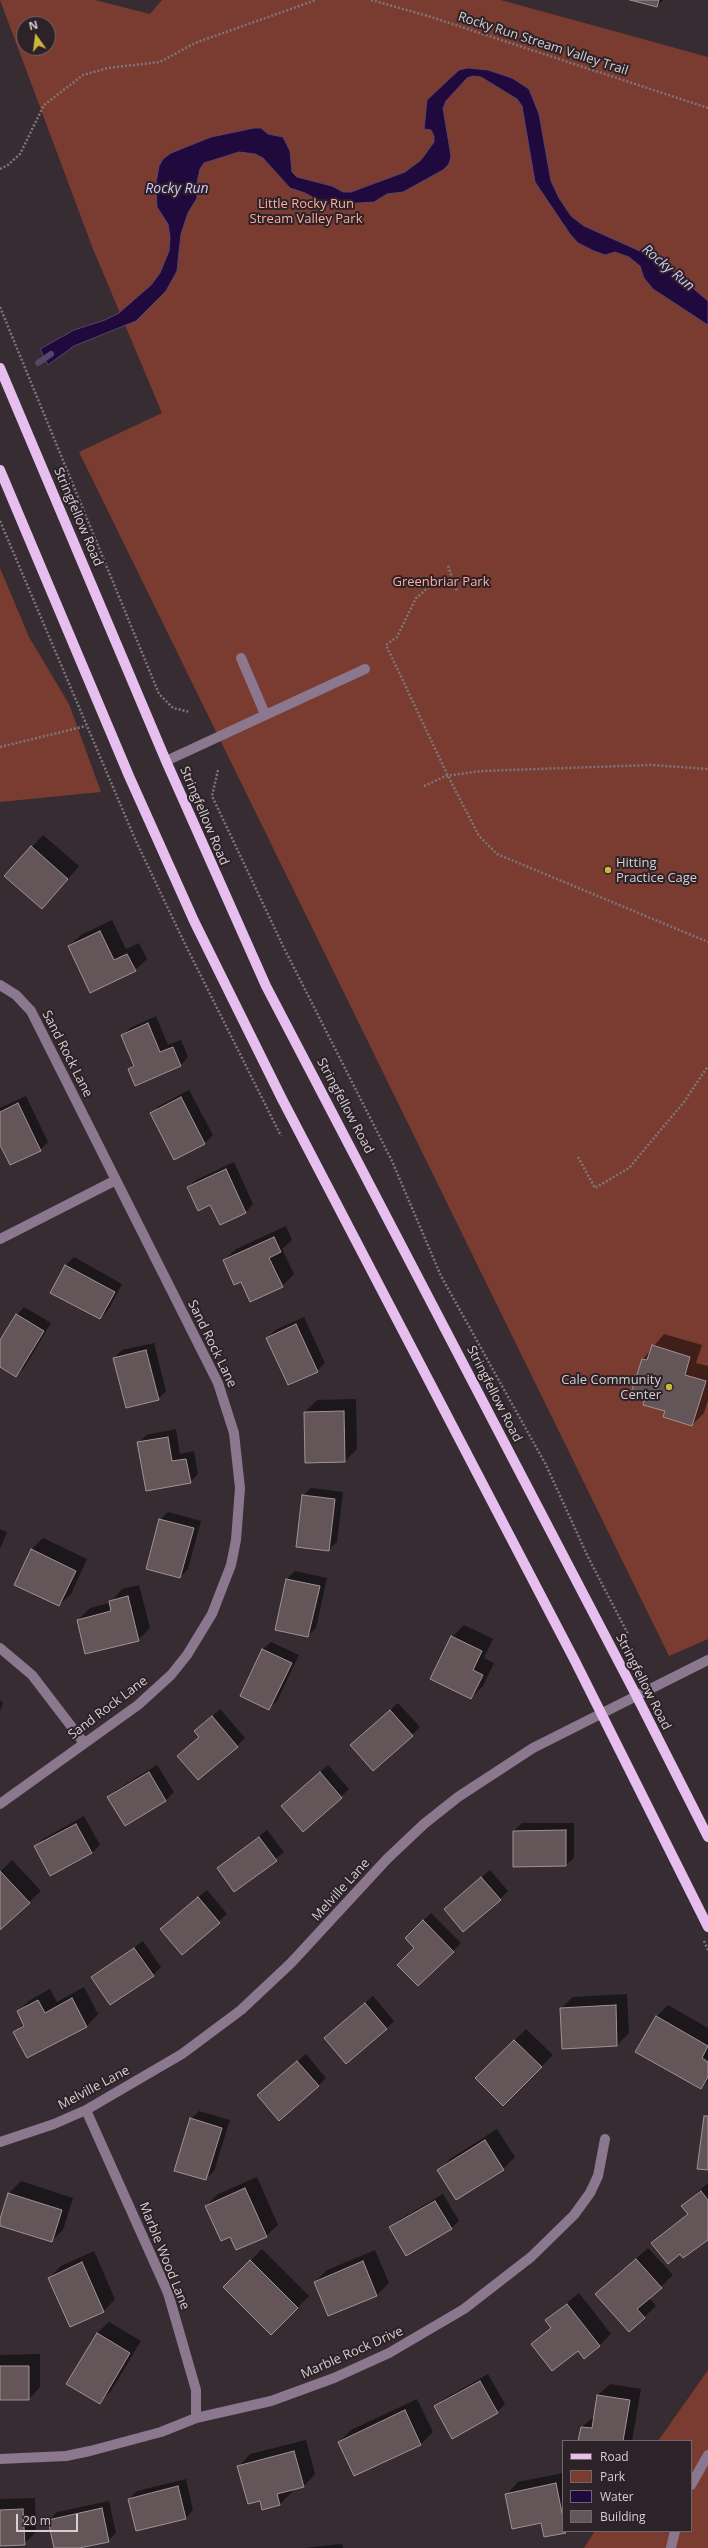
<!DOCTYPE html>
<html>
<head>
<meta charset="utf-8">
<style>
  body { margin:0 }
  #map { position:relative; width:708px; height:2548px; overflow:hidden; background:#362c32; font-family:"Open Sans",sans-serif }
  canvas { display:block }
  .legend { position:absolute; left:562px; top:2440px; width:130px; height:92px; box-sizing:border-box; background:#2c2228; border:1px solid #70676c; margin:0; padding:5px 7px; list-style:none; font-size:12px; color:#d6cfd2 }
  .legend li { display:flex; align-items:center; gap:8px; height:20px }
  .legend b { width:20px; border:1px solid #70676c }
  .north { position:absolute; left:16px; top:16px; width:40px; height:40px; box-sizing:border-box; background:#2c2228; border:1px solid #70676c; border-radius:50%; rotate:346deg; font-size:11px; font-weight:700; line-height:16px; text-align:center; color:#d6cfd2 }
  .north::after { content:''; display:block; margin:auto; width:14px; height:18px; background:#ccb939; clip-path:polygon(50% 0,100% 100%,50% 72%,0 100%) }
  .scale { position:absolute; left:16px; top:2514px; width:62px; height:18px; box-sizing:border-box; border:2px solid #d6cfd2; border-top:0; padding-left:5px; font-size:12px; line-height:14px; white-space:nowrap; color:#d6cfd2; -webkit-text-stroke:3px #2c2228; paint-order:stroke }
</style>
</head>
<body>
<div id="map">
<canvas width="708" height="2548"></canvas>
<ul class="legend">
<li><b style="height:5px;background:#e7bfef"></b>Road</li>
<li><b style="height:11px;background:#7a3b30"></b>Park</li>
<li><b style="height:11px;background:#200a3d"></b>Water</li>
<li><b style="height:11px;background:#645658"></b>Building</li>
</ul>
<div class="north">N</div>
<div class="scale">20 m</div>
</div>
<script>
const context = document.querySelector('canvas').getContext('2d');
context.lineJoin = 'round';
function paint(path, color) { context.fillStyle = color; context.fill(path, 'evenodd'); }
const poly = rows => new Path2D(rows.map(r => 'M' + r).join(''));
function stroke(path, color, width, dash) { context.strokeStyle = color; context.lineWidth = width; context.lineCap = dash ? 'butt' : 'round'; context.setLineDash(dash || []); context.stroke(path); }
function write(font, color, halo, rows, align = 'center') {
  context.font = font + ' "Open Sans",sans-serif'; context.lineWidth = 4; context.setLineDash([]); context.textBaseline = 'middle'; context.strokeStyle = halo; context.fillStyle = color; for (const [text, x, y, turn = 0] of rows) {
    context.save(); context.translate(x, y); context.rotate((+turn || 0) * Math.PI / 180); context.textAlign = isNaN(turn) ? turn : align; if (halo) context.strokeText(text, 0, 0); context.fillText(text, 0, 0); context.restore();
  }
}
const green = poly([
  [0,0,95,0,150,14,162,0,501,0,708,57,708,1639,669,1656,79,452,162,413,93,249],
  [24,24,48,24,48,48,24,48],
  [0,568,29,637,69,704,101,792,0,802],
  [708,2370,708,2548,584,2548,595,2531,691,2531,691,2441,658,2441]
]);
const water = poly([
  [468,68,488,70,512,78,529,89,539,114,551,181,559,198,571,216,584,226,660,260,708,301,708,325,653,289,644,278,640,266,629,257,615,252,605,255,594,251,578,243,570,234,535,182,522,106,517,99,481,77,473,76,467,78,446,101,443,108,451,156,449,164,443,170,403,192,387,194,374,202,327,205,305,193,290,188,263,158,255,154,239,152,204,163,200,169,197,183,197,198,188,213,181,234,177,271,166,291,136,321,74,346,48,365,40,349,74,330,105,320,119,313,151,285,160,273,169,251,170,237,168,224,157,207,156,183,159,166,163,159,171,153,211,137,254,128,261,128,268,134,283,137,290,151,292,172,297,177,332,186,343,192,351,192,405,172,421,160,434,142,434,136,431,130,424,129,427,100,459,70,468,68]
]);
const shadow = poly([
  [631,0,663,0,657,6],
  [43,835,79,866,53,896,6,876],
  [112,920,126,949,139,943,147,959,135,970,69,946,81,935],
  [156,1016,168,1045,181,1040,188,1057,181,1065,135,1084,129,1069,134,1064,122,1035,130,1028],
  [189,1090,213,1135,205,1143,174,1159,151,1114,159,1106],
  [26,1096,48,1142,40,1150,10,1164,0,1143,0,1108],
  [234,1162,253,1204,246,1212,211,1204,188,1187,196,1180],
  [286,1226,292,1240,282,1249,294,1274,282,1286,242,1280,224,1260,236,1249],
  [74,1257,122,1284,108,1310,100,1318,52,1292,66,1265],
  [24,1307,51,1323,24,1368,16,1376,0,1366,0,1342,17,1315],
  [304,1317,325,1363,317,1371,268,1338,275,1330],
  [664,1334,702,1345,696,1363,708,1366,708,1400,704,1413,692,1425,647,1397,632,1392,643,1359],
  [154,1343,166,1391,158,1399,114,1358,122,1350],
  [356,1399,357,1449,345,1461,306,1462,305,1412,317,1400],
  [176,1429,180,1454,194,1451,198,1474,190,1482,139,1443,146,1435],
  [311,1488,343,1492,337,1542,329,1549,303,1496],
  [168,1512,201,1521,188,1569,180,1577,160,1520],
  [0,1529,7,1532,0,1549],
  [43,1538,87,1559,71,1594,59,1605,31,1550],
  [295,1571,327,1578,316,1628,308,1636,287,1579],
  [139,1585,150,1628,138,1640,78,1620,90,1608,110,1603,122,1589],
  [464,1625,493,1639,484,1658,494,1663,483,1686,471,1698,452,1637],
  [271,1642,299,1655,277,1701,269,1709,241,1695,263,1649],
  [0,1701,3,1702,0,1711],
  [398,1703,420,1727,412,1735,359,1738],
  [220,1709,245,1738,237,1746,178,1756,200,1736,196,1731],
  [157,1765,174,1792,166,1800,125,1825,109,1797,116,1790],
  [328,1765,349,1789,303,1830,282,1806],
  [84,1816,100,1845,92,1853,35,1846,43,1839],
  [522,1823,574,1823,574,1858,566,1865,514,1831],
  [267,1830,284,1852,235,1890,218,1868],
  [12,1860,41,1891,0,1929,0,1872],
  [490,1870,508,1891,500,1899,453,1901],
  [207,1890,227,1914,183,1953,170,1921],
  [431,1913,461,1943,418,1985,416,1948,406,1938],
  [143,1941,161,1967,153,1975,93,1977],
  [84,1987,98,2014,87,2026,27,2057,15,2032,24,2023,18,2011,30,2000,50,1989,57,2002],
  [627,1994,629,2033,617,2045,561,2008,573,1997],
  [373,1996,394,2021,386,2029,325,2038],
  [668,2005,708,2028,708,2081,701,2088,656,2017],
  [526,2029,553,2055,503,2105,477,2078],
  [306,2054,326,2078,318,2086,258,2095],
  [199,2111,230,2120,214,2171,206,2179,191,2119],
  [497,2129,515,2157,503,2169,439,2171,450,2159],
  [257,2177,278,2225,266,2236,206,2206,218,2194],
  [21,2181,73,2198,63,2230,51,2241,0,2225,9,2193],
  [708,2183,708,2238,680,2253,652,2243,688,2213,682,2206],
  [443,2194,459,2221,451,2228,391,2227,399,2220],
  [648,2248,673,2275,649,2298,656,2306,629,2331,596,2294],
  [262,2249,309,2296,271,2334,224,2287],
  [375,2250,389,2283,377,2295,329,2315,315,2282,327,2270],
  [94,2251,115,2299,104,2311,71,2326,49,2278,61,2266],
  [579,2293,611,2334,599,2346,578,2350,532,2344,551,2327,546,2320],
  [109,2322,141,2341,111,2391,99,2402,97,2333],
  [40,2354,40,2387,29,2399,0,2399,0,2355],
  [488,2374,505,2404,497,2412,436,2407,444,2399],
  [610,2384,641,2389,632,2441,579,2441,582,2427,595,2416,598,2395],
  [417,2399,433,2432,421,2444,355,2475,339,2442,351,2430],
  [306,2440,315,2474,304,2486,291,2490,292,2492,280,2504,263,2509,260,2500,239,2466,250,2454],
  [563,2473,563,2531,567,2531,544,2536,541,2522,507,2494,518,2482],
  [186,2479,193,2510,186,2518,129,2499,137,2491],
  [35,2498,36,2532,24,2544,0,2545,0,2499],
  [109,2501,116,2533,108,2541,74,2548,55,2548,49,2520,57,2512],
  [342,2544,343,2548,302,2548,303,2548]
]);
const stream = poly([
  [38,363,51,354]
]);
const building = poly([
  [630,0,659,0,657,7,630,0],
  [31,846,68,879,42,909,4,876,31,846],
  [100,931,114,960,127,954,136,971,90,993,68,946,100,931],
  [148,1023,160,1052,173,1047,181,1066,135,1086,128,1069,134,1066,121,1035,148,1023],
  [181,1097,205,1144,174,1160,150,1113,181,1097],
  [18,1103,41,1151,10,1165,0,1145,0,1112,18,1103],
  [226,1169,246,1213,220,1225,210,1205,198,1211,187,1187,226,1169],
  [274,1237,281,1252,269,1258,283,1287,250,1302,241,1282,234,1285,223,1260,274,1237],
  [65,1265,115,1292,100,1319,50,1293,65,1265],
  [16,1314,44,1331,16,1377,0,1367,0,1340,16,1314],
  [296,1324,318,1372,288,1385,266,1338,296,1324],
  [652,1345,690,1357,685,1375,706,1381,692,1426,663,1417,665,1411,643,1405,645,1397,631,1393,642,1359,647,1360,652,1345],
  [146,1350,159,1400,126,1408,113,1358,146,1350],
  [344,1411,345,1462,305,1463,304,1412,344,1411],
  [168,1437,172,1461,186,1459,191,1483,146,1491,137,1442,168,1437],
  [302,1495,335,1499,329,1551,296,1547,302,1495],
  [159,1519,194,1528,180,1578,146,1569,159,1519],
  [31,1549,76,1571,59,1606,14,1585,31,1549],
  [286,1579,320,1586,308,1637,275,1630,286,1579],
  [128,1596,139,1641,85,1654,77,1620,111,1611,109,1601,128,1596],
  [451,1636,482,1651,473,1670,483,1675,471,1699,430,1679,451,1636],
  [262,1649,292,1663,269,1710,240,1696,262,1649],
  [390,1710,413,1736,373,1771,350,1745,390,1710],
  [212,1716,238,1747,198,1780,177,1756,199,1737,194,1731,212,1716],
  [149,1772,166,1801,125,1826,107,1797,149,1772],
  [320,1772,342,1798,303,1832,281,1806,320,1772],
  [76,1824,92,1853,50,1876,34,1846,76,1824],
  [566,1830,566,1866,513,1867,513,1831,566,1830],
  [259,1837,277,1861,234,1892,217,1868,259,1837],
  [0,1871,30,1903,0,1930,0,1871],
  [481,1877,501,1900,463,1932,444,1909,481,1877],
  [198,1897,220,1923,182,1955,160,1929,198,1897],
  [423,1920,454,1952,418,1986,397,1965,414,1948,405,1938,423,1920],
  [134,1948,154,1976,110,2005,91,1977,134,1948],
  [72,1998,87,2027,27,2058,13,2032,24,2026,17,2011,38,2000,45,2013,72,1998],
  [365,2003,387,2029,346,2064,324,2038,365,2003],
  [616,2005,617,2046,562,2049,560,2008,616,2005],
  [656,2016,708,2046,702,2058,708,2062,708,2077,701,2089,635,2052,656,2016],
  [514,2040,542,2067,503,2106,475,2078,514,2040],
  [297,2061,319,2086,279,2121,257,2095,297,2061],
  [704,2116,708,2116,708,2170,697,2169,704,2116],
  [190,2118,222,2128,206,2180,174,2171,190,2118],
  [485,2140,504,2170,456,2200,437,2170,485,2140],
  [245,2188,267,2237,236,2250,230,2237,221,2241,205,2206,245,2188],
  [701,2191,708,2200,708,2240,683,2258,680,2254,668,2264,651,2243,688,2214,681,2206,701,2191],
  [8,2193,62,2210,52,2242,0,2226,0,2219,8,2193],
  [435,2201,452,2229,406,2256,389,2227,435,2201],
  [636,2259,662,2288,637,2309,645,2318,629,2332,595,2294,636,2259],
  [250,2260,298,2308,271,2335,223,2287,250,2260],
  [363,2261,377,2296,328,2316,314,2282,363,2261],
  [82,2262,104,2312,70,2327,48,2278,82,2262],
  [567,2304,600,2346,584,2359,578,2351,552,2371,531,2344,551,2328,545,2320,567,2304],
  [97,2333,130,2353,100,2404,66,2384,97,2333],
  [0,2366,29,2366,29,2400,0,2400,0,2366],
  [480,2381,498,2413,452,2439,434,2406,480,2381],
  [597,2395,630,2400,623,2441,578,2441,581,2427,592,2428,597,2395],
  [405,2410,421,2445,354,2476,338,2442,405,2410],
  [294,2451,304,2487,277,2494,280,2505,262,2510,260,2501,248,2504,237,2466,294,2451],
  [556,2483,563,2518,563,2531,566,2533,544,2537,541,2523,512,2529,505,2494,556,2483],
  [178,2486,186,2519,136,2531,128,2499,178,2486],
  [102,2508,109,2542,79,2548,54,2548,48,2520,102,2508],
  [23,2509,25,2545,0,2546,0,2510,23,2509]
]);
const path = poly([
  [371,0,428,16,708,108],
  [0,169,8,165,20,154,44,105,83,75,108,68,160,62,195,43,316,0],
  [0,307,159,694,173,708,190,712],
  [0,521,135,839,184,942,281,1136],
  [448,566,457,591],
  [452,579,428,588,416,598,397,637,386,645,448,776,479,836,497,854,708,942],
  [0,747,86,726],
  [218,770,212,796,283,946,392,1161,441,1276,546,1465,588,1557,628,1634],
  [424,786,446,776,481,771,651,765,708,769],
  [578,1157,595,1188,629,1168,684,1102,708,1066],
  [704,1941,708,1950]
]);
const minor = poly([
  [241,658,265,714],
  [166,761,365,669],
  [0,985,16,995,31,1011,218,1383,234,1433,240,1488,236,1540,231,1565,212,1614,187,1655,171,1675,138,1705,0,1804],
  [0,1239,116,1180],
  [0,1648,32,1675,84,1743],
  [86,2110,168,2293,196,2390,196,2418],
  [0,2142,54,2124,86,2110,182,2054,241,2010,291,1963,387,1859,424,1824,458,1797,533,1748,708,1660],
  [0,2459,66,2456,90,2451,161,2432,196,2418,271,2401,334,2378,389,2353,464,2309,531,2257,574,2215,590,2193,598,2176,605,2139],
  [691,2485,708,2455],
  [671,2548,675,2531]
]);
const major = poly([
  [0,368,166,761,266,986,636,1695,708,1837],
  [0,470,129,776,194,921,282,1099,575,1661,708,1927]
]);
const markers = [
  [608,870,4,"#ccb939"],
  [669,1387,4,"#ccb939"]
];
const streetNames = [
  ["Rocky Run Stream Valley Trail",543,44,18],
  ["Stringfellow Road",78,517,67],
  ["Stringfellow Road",204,816,67],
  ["Sand Rock Lane",67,1054,63],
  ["Stringfellow Road",345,1106,62],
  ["Sand Rock Lane",212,1344,64],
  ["Stringfellow Road",494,1394,63],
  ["Stringfellow Road",643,1682,63],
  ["Sand Rock Lane",108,1708,-37],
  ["Melville Lane",341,1890,-48],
  ["Melville Lane",94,2088,-28],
  ["Marble Wood Lane",164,2256,68],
  ["Marble Rock Drive",352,2353,-24]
];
const parkNames = [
  ["Little Rocky Run",306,204],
  ["Stream Valley Park",306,219],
  ["Greenbriar Park",441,582]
];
const poiNames = [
  ["Hitting",616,863],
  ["Practice Cage",616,878],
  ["Cale Community",661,1380,"right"],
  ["Center",661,1395,"right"]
];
const waterNames = [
  ["Rocky Run",177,189],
  ["Rocky Run",668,268,40]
];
paint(green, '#7a3b30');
paint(water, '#200a3d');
stroke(water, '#57456a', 1);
paint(shadow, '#0007');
stroke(stream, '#57456a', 6);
paint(building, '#645658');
stroke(building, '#a19294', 1);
stroke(path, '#7e767a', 2.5, [2, 2]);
stroke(minor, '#8b778e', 10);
stroke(major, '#e7bfef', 10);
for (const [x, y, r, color] of markers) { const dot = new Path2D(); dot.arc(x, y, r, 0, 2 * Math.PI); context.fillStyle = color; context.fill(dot); stroke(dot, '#2c2228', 1.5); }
write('13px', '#d6cfd2', '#2c2228', streetNames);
write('13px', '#fdad9e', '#2c2228', parkNames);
write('13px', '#d6cfd2', '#2c2228', poiNames, 'left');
write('italic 14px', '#d1c3f7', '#2c2228', waterNames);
</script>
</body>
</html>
